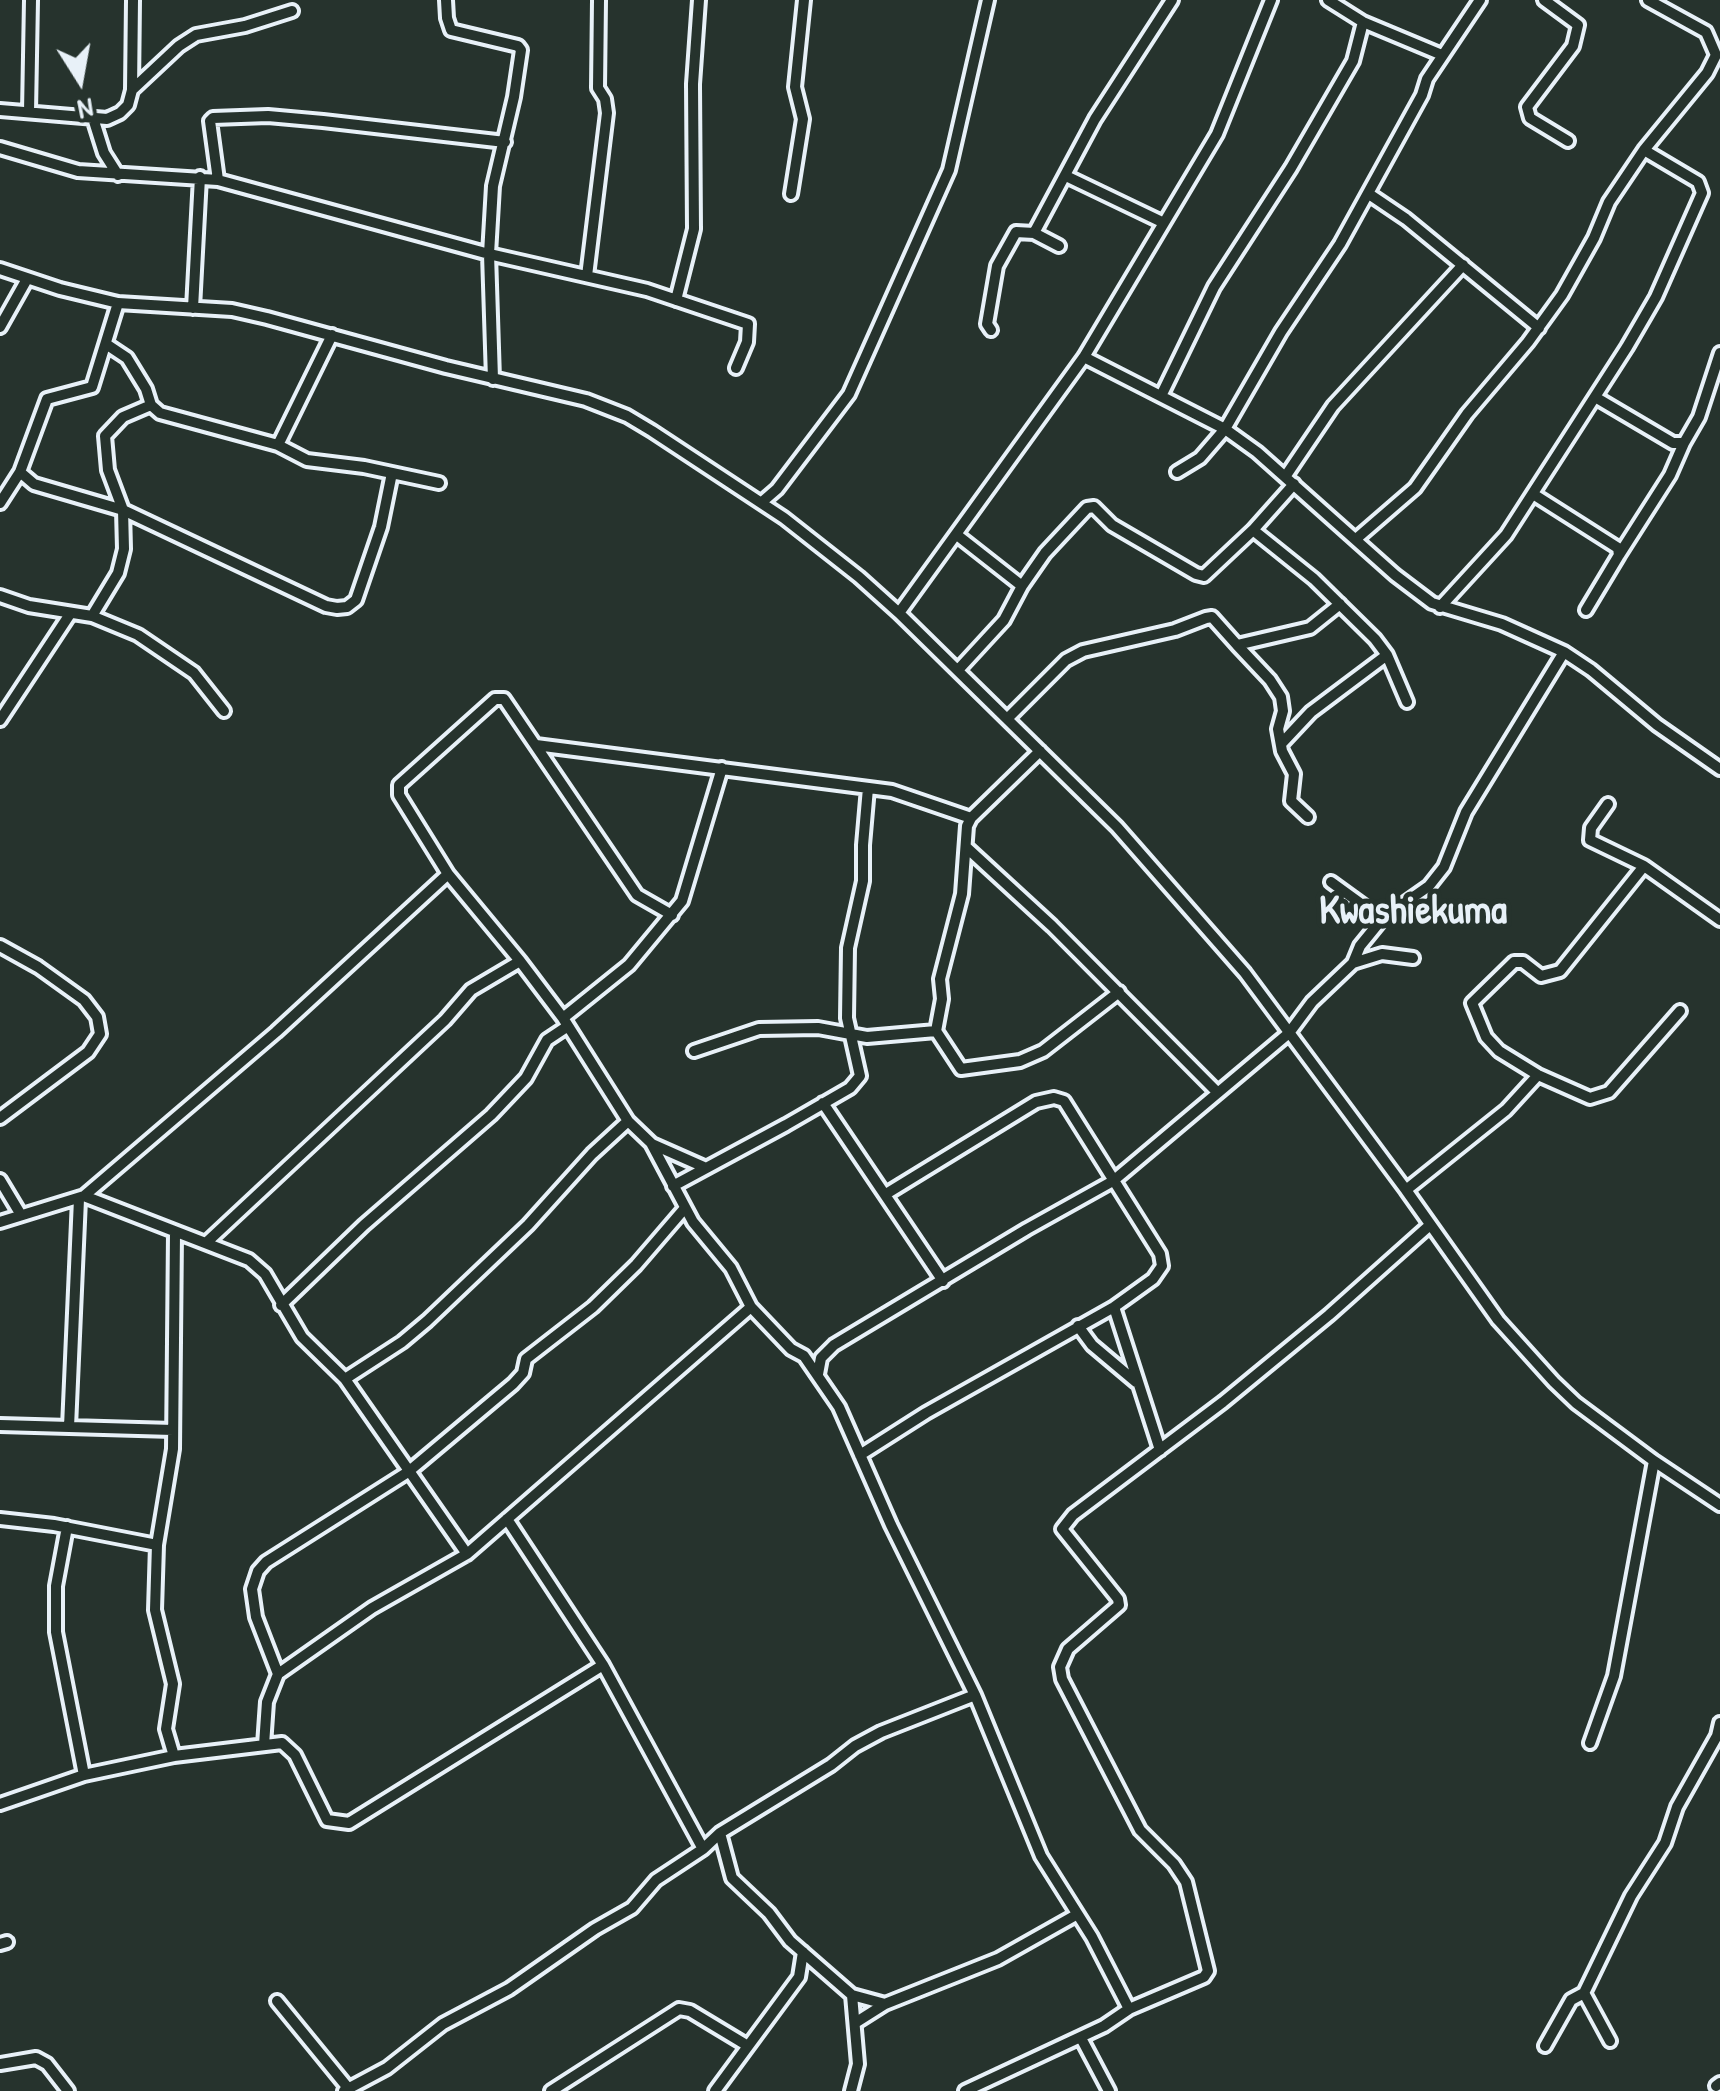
<!DOCTYPE html>
<html>
<head>
<meta charset="utf-8">
<style>
  body { margin:0 }
  #map { position:relative; width:1720px; height:2091px; overflow:hidden; background:#26332d; font-family:"Patrick Hand",sans-serif }
  canvas { display:block }
  .north { position:absolute; left:30px; top:30px; width:100px; height:100px; -webkit-text-stroke:8px #26332d; paint-order:stroke; rotate:169deg; font-size:28px; font-weight:700; line-height:40px; text-align:center; color:#e8f1f8 }
  .north::after { content:''; display:block; margin:auto; width:35px; height:45px; background:#e8f1f8; clip-path:polygon(50% 0,100% 100%,50% 72%,0 100%) }
</style>
</head>
<body>
<div id="map">
<canvas width="1720" height="2091"></canvas>
<div class="north">N</div>
</div>
<script>
const context = document.querySelector('canvas').getContext('2d');
context.lineJoin = 'round';
const poly = rows => new Path2D(rows.map(r => 'M' + r).join(''));
function stroke(path, color, width, dash) { context.strokeStyle = color; context.lineWidth = width; context.lineCap = dash ? 'butt' : 'round'; context.setLineDash(dash || []); context.stroke(path); }
function write(font, color, halo, rows, align = 'center') {
  context.font = font + ' "Patrick Hand",sans-serif'; context.lineWidth = 10; context.setLineDash([]); context.textBaseline = 'middle'; context.strokeStyle = halo; context.fillStyle = color; for (const [text, x, y, turn = 0] of rows) {
    context.save(); context.translate(x, y); context.rotate((+turn || 0) * Math.PI / 180); context.textAlign = isNaN(turn) ? turn : align; if (halo) context.strokeText(text, 0, 0); context.fillText(text, 0, 0); context.restore();
  }
}
const minor = poly([
  [446,0,447,18,451,30,518,46,521,50,514,97,493,186,489,254,493,379],
  [1328,0,1363,22,1442,55],
  [1544,0,1578,25,1573,46,1527,107,1530,118,1568,141],
  [133,89,179,46,196,35,245,26,292,11],
  [0,110,107,119,120,113,128,105,132,90,133,0],
  [29,112,31,0],
  [93,118,104,153,118,175],
  [0,148,78,171,218,180,489,254,647,290,748,324,747,342,736,368],
  [1066,176,1162,222],
  [218,180,210,121,213,118,268,116,323,121,505,142],
  [791,194,803,119,795,87,804,0],
  [1369,194,1406,219,1539,328],
  [1034,233,1095,119,1172,0],
  [0,269,60,289,118,303,232,310,267,318,446,367,586,400,627,416,652,431,784,518,859,577,899,613,1117,827,1245,973,1406,1190,1498,1320,1554,1382,1576,1403,1654,1461,1720,1505],
  [587,276,607,113,605,99,598,88,599,0],
  [676,300,694,229,693,84,699,0],
  [193,308,200,177],
  [0,327,27,279],
  [991,330,987,324,997,266,1016,232,1034,233,1059,246],
  [106,344,127,358,146,389,151,405,160,413,278,445,307,460,364,467,439,483],
  [1084,357,1225,429,1257,452,1395,575,1432,603,1502,624,1564,652,1591,670,1657,725,1720,769],
  [1161,396,1214,287,1291,168,1353,61,1363,22],
  [1595,397,1673,443,1684,443,1699,417,1720,353],
  [278,445,332,335],
  [20,472,34,484,123,510,326,606,337,608,347,607,356,600,381,527,392,473],
  [1177,472,1200,458,1225,429,1281,332,1340,244,1422,95,1427,79,1480,0],
  [1285,477,1333,406,1463,265],
  [1533,494,1618,548,1619,555,1586,610],
  [762,502,777,489,849,394,949,170,988,0],
  [0,503,20,472,47,399,92,387,118,303],
  [1253,530,1314,579,1375,639,1387,655,1407,702],
  [957,535,1022,586],
  [1356,539,1415,488,1467,414,1528,342,1562,295,1594,238,1609,202,1644,150,1707,73,1716,55,1706,32,1648,0],
  [1619,555,1670,475,1684,443],
  [0,596,29,606,92,616,138,635,194,673,224,711],
  [1440,607,1506,535,1627,347,1656,297,1702,193,1698,182,1644,150],
  [899,613,1084,357,1217,134,1271,0],
  [92,616,118,573,124,549,123,510,108,470,105,436,123,417,151,405],
  [1237,645,1270,680,1281,697,1283,711,1278,729,1282,751,1294,774,1291,801,1308,817],
  [958,670,1004,620,1022,586,1045,553,1087,508,1094,507,1112,525,1196,574,1204,576,1253,530,1294,484],
  [1007,719,1066,660,1083,651,1175,630,1206,618,1212,617,1237,645,1310,628,1340,604],
  [0,720,70,614],
  [1281,744,1311,712,1387,655],
  [536,745,892,791,971,818],
  [1608,804,1591,828,1590,840,1644,866],
  [966,847,1052,926,1217,1092],
  [1331,882,1382,919],
  [672,915,637,895,504,699,495,699,399,785,399,795,448,874,520,961,563,1018,628,1121,651,1143,693,1222,731,1268,751,1307,791,1349,804,1356,839,1407,891,1525,975,1695,1041,1856,1092,1937,1129,2009],
  [0,946,38,967,84,1000,97,1017,100,1034,88,1052,0,1118],
  [1353,963,1382,954,1413,958],
  [1680,1011,1609,1092,1590,1098,1538,1075,1499,1051,1486,1037,1472,1003,1514,962,1523,962,1541,976,1560,971,1644,866,1720,920],
  [563,1018,629,965,682,901,722,768],
  [936,1031,961,1069,1020,1061,1043,1051,1119,992],
  [694,1051,759,1029,818,1028,867,1037,936,1031,942,999,940,979,962,894,967,826,971,818,1040,751],
  [823,1103,943,1281],
  [652,1144,704,1167],
  [0,1180,21,1215],
  [673,1186,786,1125,850,1088,860,1076,847,1018,848,948,863,881,863,845,868,788],
  [1406,1190,1506,1110,1538,1075],
  [84,1196,249,1260,265,1274,302,1337,345,1379,467,1554],
  [0,1222,84,1196,276,1032,448,874],
  [207,1242,445,1020,471,990,520,961],
  [281,1305,364,1225,491,1115,526,1078,547,1040,568,1026],
  [1114,1307,1160,1450],
  [1078,1326,1092,1345,1136,1382],
  [818,1374,821,1358,834,1345,1027,1229,1113,1181,1289,1033,1312,1002,1353,963,1360,946,1382,919,1429,886,1444,867,1466,812,1564,652],
  [345,1379,402,1342,427,1321,528,1225,592,1154,628,1121],
  [0,1425,173,1430],
  [69,1427,79,1199],
  [860,1455,926,1413,1114,1307,1153,1279,1162,1266,1160,1254,1064,1101,1054,1098,1036,1102,886,1194],
  [0,1519,54,1525,157,1545],
  [507,1519,603,1665,703,1849],
  [67,1527,56,1586,56,1632,84,1775],
  [278,1674,372,1608,467,1554,751,1307],
  [1590,1743,1614,1676,1654,1461],
  [264,1745,267,1702,278,1674,256,1617,252,1589,258,1571,266,1562,408,1472,513,1384,523,1373,526,1359,593,1307,636,1265,685,1208],
  [174,1756,166,1729,173,1684,155,1610,157,1545,173,1449,175,1233],
  [0,1804,84,1775,174,1756,282,1743,295,1755,327,1820,349,1823,603,1665],
  [720,1833,732,1878,769,1913,790,1941,852,1995,858,2064,851,2091],
  [0,1944,7,1942],
  [1584,1993,1610,2041],
  [852,1995,885,2004],
  [277,2001,348,2088],
  [855,2023,885,2004,998,1959,1076,1915],
  [1081,2038,1109,2091],
  [1545,2046,1571,2000,1584,1993,1631,1896,1665,1843,1677,1807,1717,1736,1720,1723],
  [0,2064,36,2058,47,2064,68,2091],
  [1716,2086,1720,2083],
  [344,2091,387,2068,443,2024,509,1989,595,1929,632,1908,656,1880,703,1849,720,1833,831,1765,855,1746,881,1732,975,1695],
  [551,2091,679,2009,690,2011,748,2046],
  [715,2091,799,1977,803,1952],
  [965,2091,1104,2026,1129,2009,1204,1977,1208,1971,1186,1882,1174,1864,1140,1830,1062,1679,1060,1667,1068,1649,1119,1605,1118,1599,1062,1529,1073,1515,1223,1402,1329,1315,1430,1225]
]);
const quarterNames = [
  ["Kwashiekuma",1413,912]
];
stroke(minor, '#e8f1f8', 18);
stroke(minor, '#26332d', 10);
write('bold 40px', '#e8f1f8', '#26332d', quarterNames);
</script>
</body>
</html>
